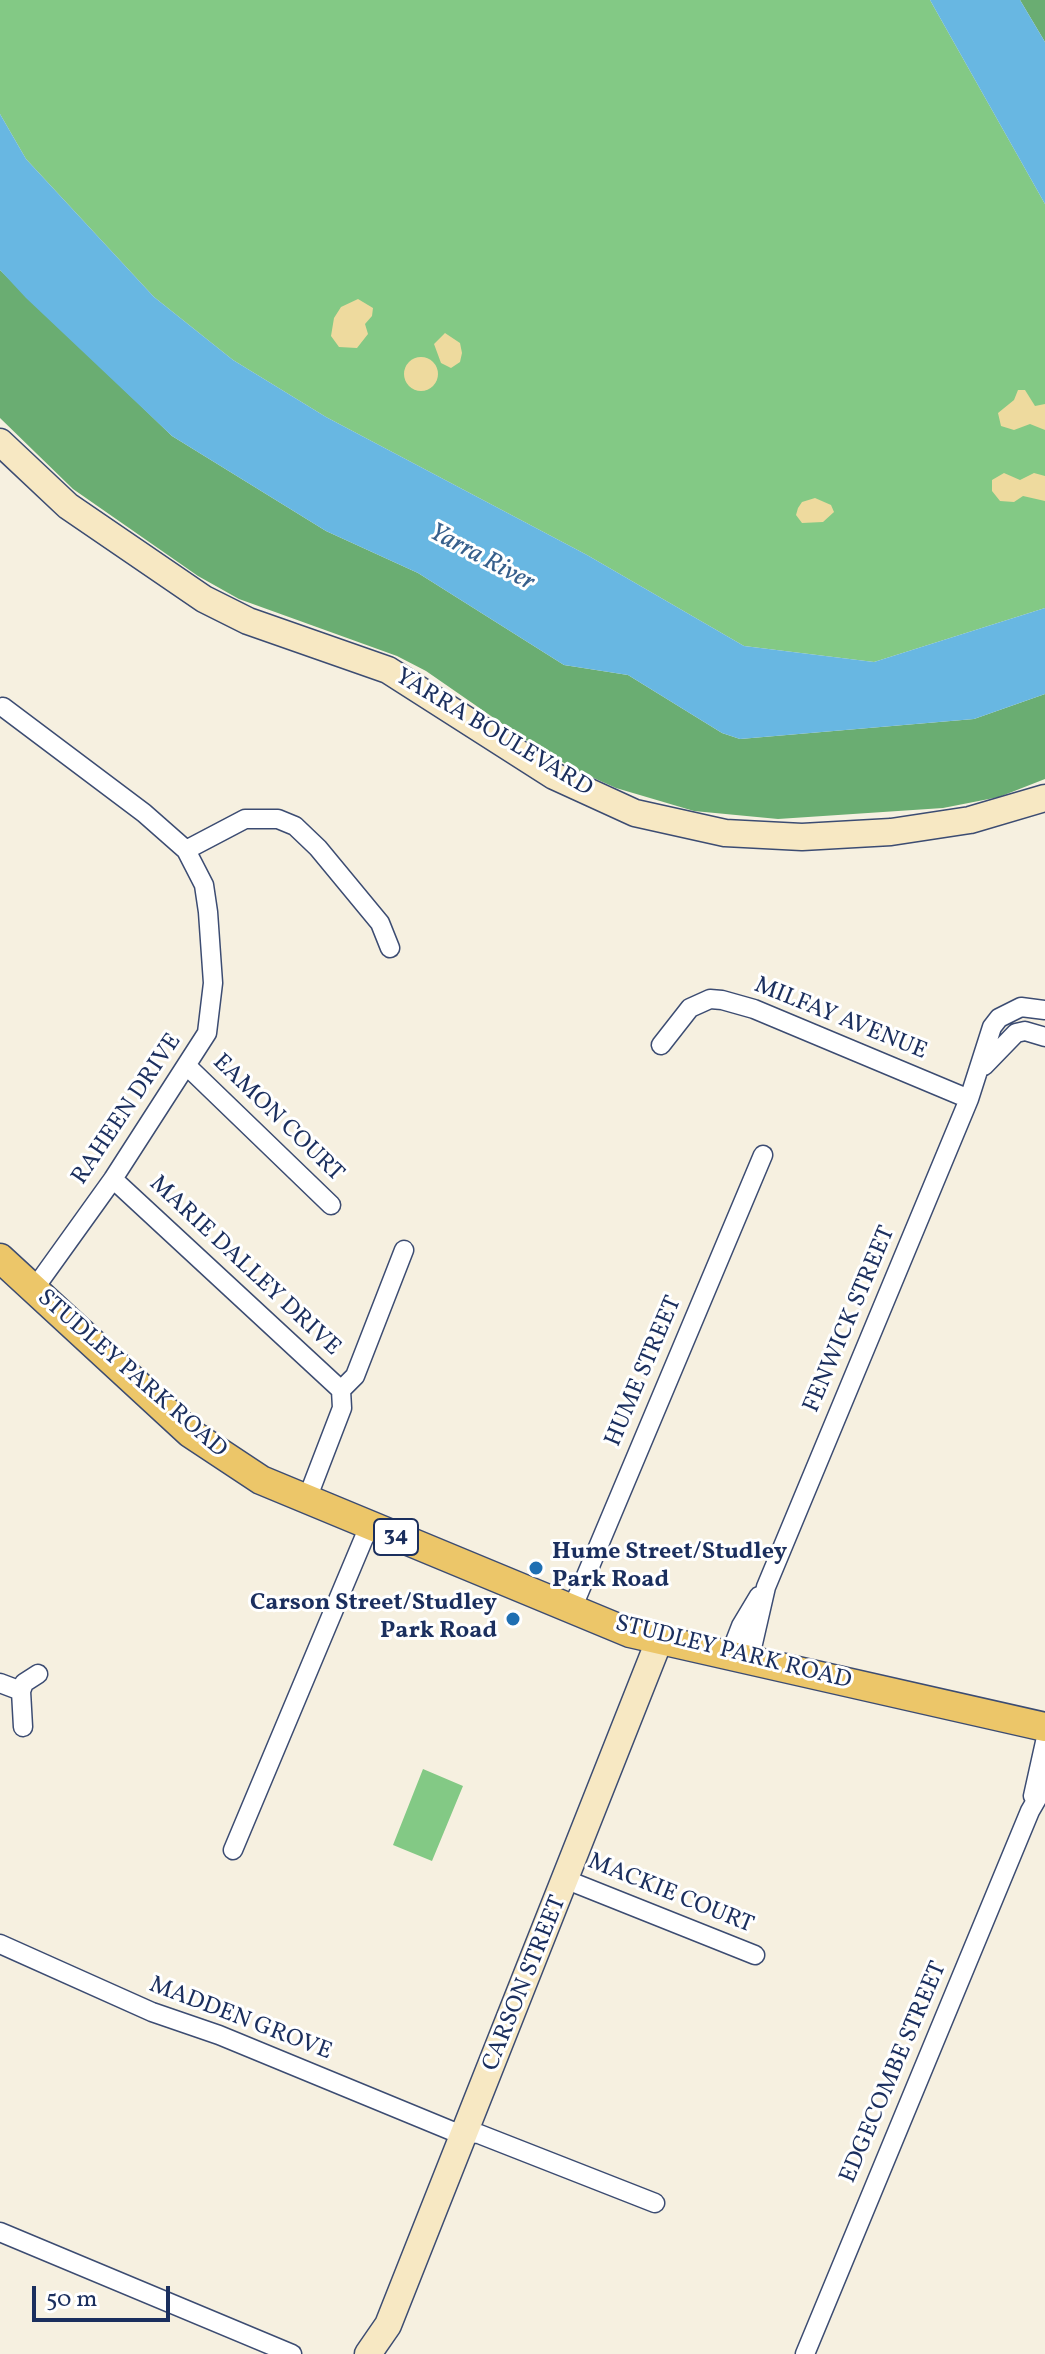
<!DOCTYPE html>
<html>
<head>
<meta charset="utf-8">
<style>
  body { margin:0 }
  #map { position:relative; width:1045px; height:2354px; overflow:hidden; background:#f6f0e0; font-family:Vollkorn,serif }
  canvas { display:block }
  .scale { position:absolute; left:32px; top:2286px; width:138px; height:36px; box-sizing:border-box; border:4px solid #1b2f5e; border-top:0; padding-left:10px; font-size:24px; line-height:28px; white-space:nowrap; color:#1b2f5e; -webkit-text-stroke:6px #fff; paint-order:stroke }
</style>
</head>
<body>
<div id="map">
<canvas width="1045" height="2354"></canvas>
<div class="scale">50 m</div>
</div>
<script>
const context = document.querySelector('canvas').getContext('2d');
context.lineJoin = 'round';
function paint(path, color) { context.fillStyle = color; context.fill(path, 'evenodd'); }
const poly = rows => new Path2D(rows.map(r => 'M' + r).join(''));
function stroke(path, color, width, dash) { context.strokeStyle = color; context.lineWidth = width; context.lineCap = dash ? 'butt' : 'round'; context.setLineDash(dash || []); context.stroke(path); }
function write(font, color, halo, rows, align = 'center') {
  context.font = font + ' Vollkorn,serif'; context.lineWidth = 6; context.setLineDash([]); context.textBaseline = 'middle'; context.strokeStyle = halo; context.fillStyle = color; for (const [text, x, y, turn = 0] of rows) {
    context.save(); context.translate(x, y); context.rotate((+turn || 0) * Math.PI / 180); context.textAlign = isNaN(turn) ? turn : align; if (halo) context.strokeText(text, 0, 0); context.fillText(text, 0, 0); context.restore();
  }
}
const green = poly([
  [0,0,930,0,1045,204,1045,608,874,662,744,646,587,555,326,417,233,360,154,297,26,159,0,114],
  [423,1769,463,1786,432,1861,393,1845]
]);
const forest = poly([
  [1020,0,1045,0,1045,42],
  [0,270,172,436,326,531,418,573,564,665,628,675,722,733,740,739,974,719,1045,694,1045,779,999,797,943,808,778,819,694,811,616,788,576,770,530,743,426,671,397,656,239,599,198,576,73,489,0,418]
]);
const sand = poly([
  [358,299,373,308,372,316,365,324,368,334,357,348,339,347,331,336,334,318,341,307],
  [445,333,460,343,462,353,460,362,451,368,441,363,434,344],
  '404 374a17 17 0 1 1 34 0a17 17 0 1 1-34 0Z',
  [1018,390,1025,390,1035,406,1045,404,1045,430,1030,424,1014,430,1001,426,998,413,1014,400],
  [1004,473,1020,480,1034,473,1045,476,1045,501,1023,496,1014,502,1000,501,992,491,992,480],
  [815,498,831,505,834,512,823,522,802,523,796,515,798,508,802,502]
]);
const water = poly([
  [930,0,1020,0,1045,42,1045,204],
  [0,114,26,159,154,297,233,360,326,417,587,555,744,646,874,662,1045,608,1045,694,974,719,740,739,722,733,628,675,564,665,418,573,326,531,172,436,26,298,0,270]
]);
const street = poly([
  [3,707,144,813,186,850],
  [661,1045,690,1008,710,999,722,1000,754,1009,969,1099],
  [984,1066,1016,1033,1025,1031,1045,1037],
  [188,1067,331,1205],
  [113,1179,341,1390],
  [34,1289,113,1179,207,1033,213,983,208,912,204,885,186,850,245,819,278,819,295,826,318,848,380,923,390,948],
  [307,1499,342,1408,341,1390,355,1376,404,1250],
  [572,1609,763,1155],
  [729,1657,741,1626,759,1596],
  [749,1661,766,1587,969,1099,992,1027,999,1018,1021,1007,1045,1010],
  [0,1683,21,1691],
  [23,1727,21,1691,24,1683,38,1674],
  [1033,1796,1045,1742],
  [233,1850,369,1526],
  [567,1880,755,1955],
  [0,1944,152,2012,219,2035,452,2131,479,2134,655,2203],
  [0,2232,292,2354],
  [805,2354,1030,1811,1045,1785]
]);
const secondary = poly([
  [0,442,68,506,204,599,248,621,388,670,554,776,635,813,725,833,802,837,891,832,970,820,1045,798],
  [368,2354,388,2325,659,1641]
]);
const primary = poly([
  [0,1258,190,1433,261,1480,630,1633,1045,1727]
]);
const markers = [
  [536,1568,8,"#1f6fb2"],
  [513,1619,8,"#1f6fb2"]
];
const shields = [
  [396,1537,44]
];
const shieldNames = [
  ["34",396,1537]
];
const streetNames = [
  ["YARRA BOULEVARD",493,734,31],
  ["MILFAY AVENUE",840,1020,22],
  ["RAHEEN DRIVE",128,1110,-56],
  ["EAMON COURT",277,1119,44],
  ["MARIE DALLEY DRIVE",244,1267,43],
  ["FENWICK STREET",851,1320,-67],
  ["HUME STREET",645,1372,-67],
  ["STUDLEY PARK ROAD",131,1375,41],
  ["STUDLEY PARK ROAD",733,1654,14],
  ["MACKIE COURT",670,1895,22],
  ["CARSON STREET",526,1984,-68],
  ["MADDEN GROVE",240,2020,21],
  ["EDGECOMBE STREET",895,2073,-67]
];
const poiNames = [
  ["Hume Street/Studley",552,1554],
  ["Park Road",552,1582],
  ["Carson Street/Studley",497,1605,"right"],
  ["Park Road",497,1633,"right"]
];
const waterNames = [
  ["Yarra River",481,559,28]
];
paint(green, '#83c985');
paint(forest, '#6aad72');
paint(sand, '#eeda9e');
paint(water, '#68b7e2');
stroke(street, '#3c4c72', 21);
stroke(secondary, '#3c4c72', 29);
stroke(primary, '#3c4c72', 31);
stroke(street, '#fff', 18);
stroke(secondary, '#f7e8c3', 26);
stroke(primary, '#ecc669', 28);
for (const [x, y, r, color] of markers) { const dot = new Path2D(); dot.arc(x, y, r, 0, 2 * Math.PI); context.fillStyle = color; context.fill(dot); stroke(dot, '#fff', 3); }
for (const [x, y, w] of shields) { const box = new Path2D(); box.roundRect(x - w / 2, y - 18, w, 36, 6); context.fillStyle = '#fff'; context.fill(box); stroke(box, '#1b2f5e', 2); }
write('bold 22px', '#1b2f5e', null, shieldNames);
write('24px', '#1b2f5e', '#fff', streetNames);
write('bold 24px', '#1b2f5e', '#fff', poiNames, 'left');
write('italic 26px', '#365f8c', '#fff', waterNames);
</script>
</body>
</html>
